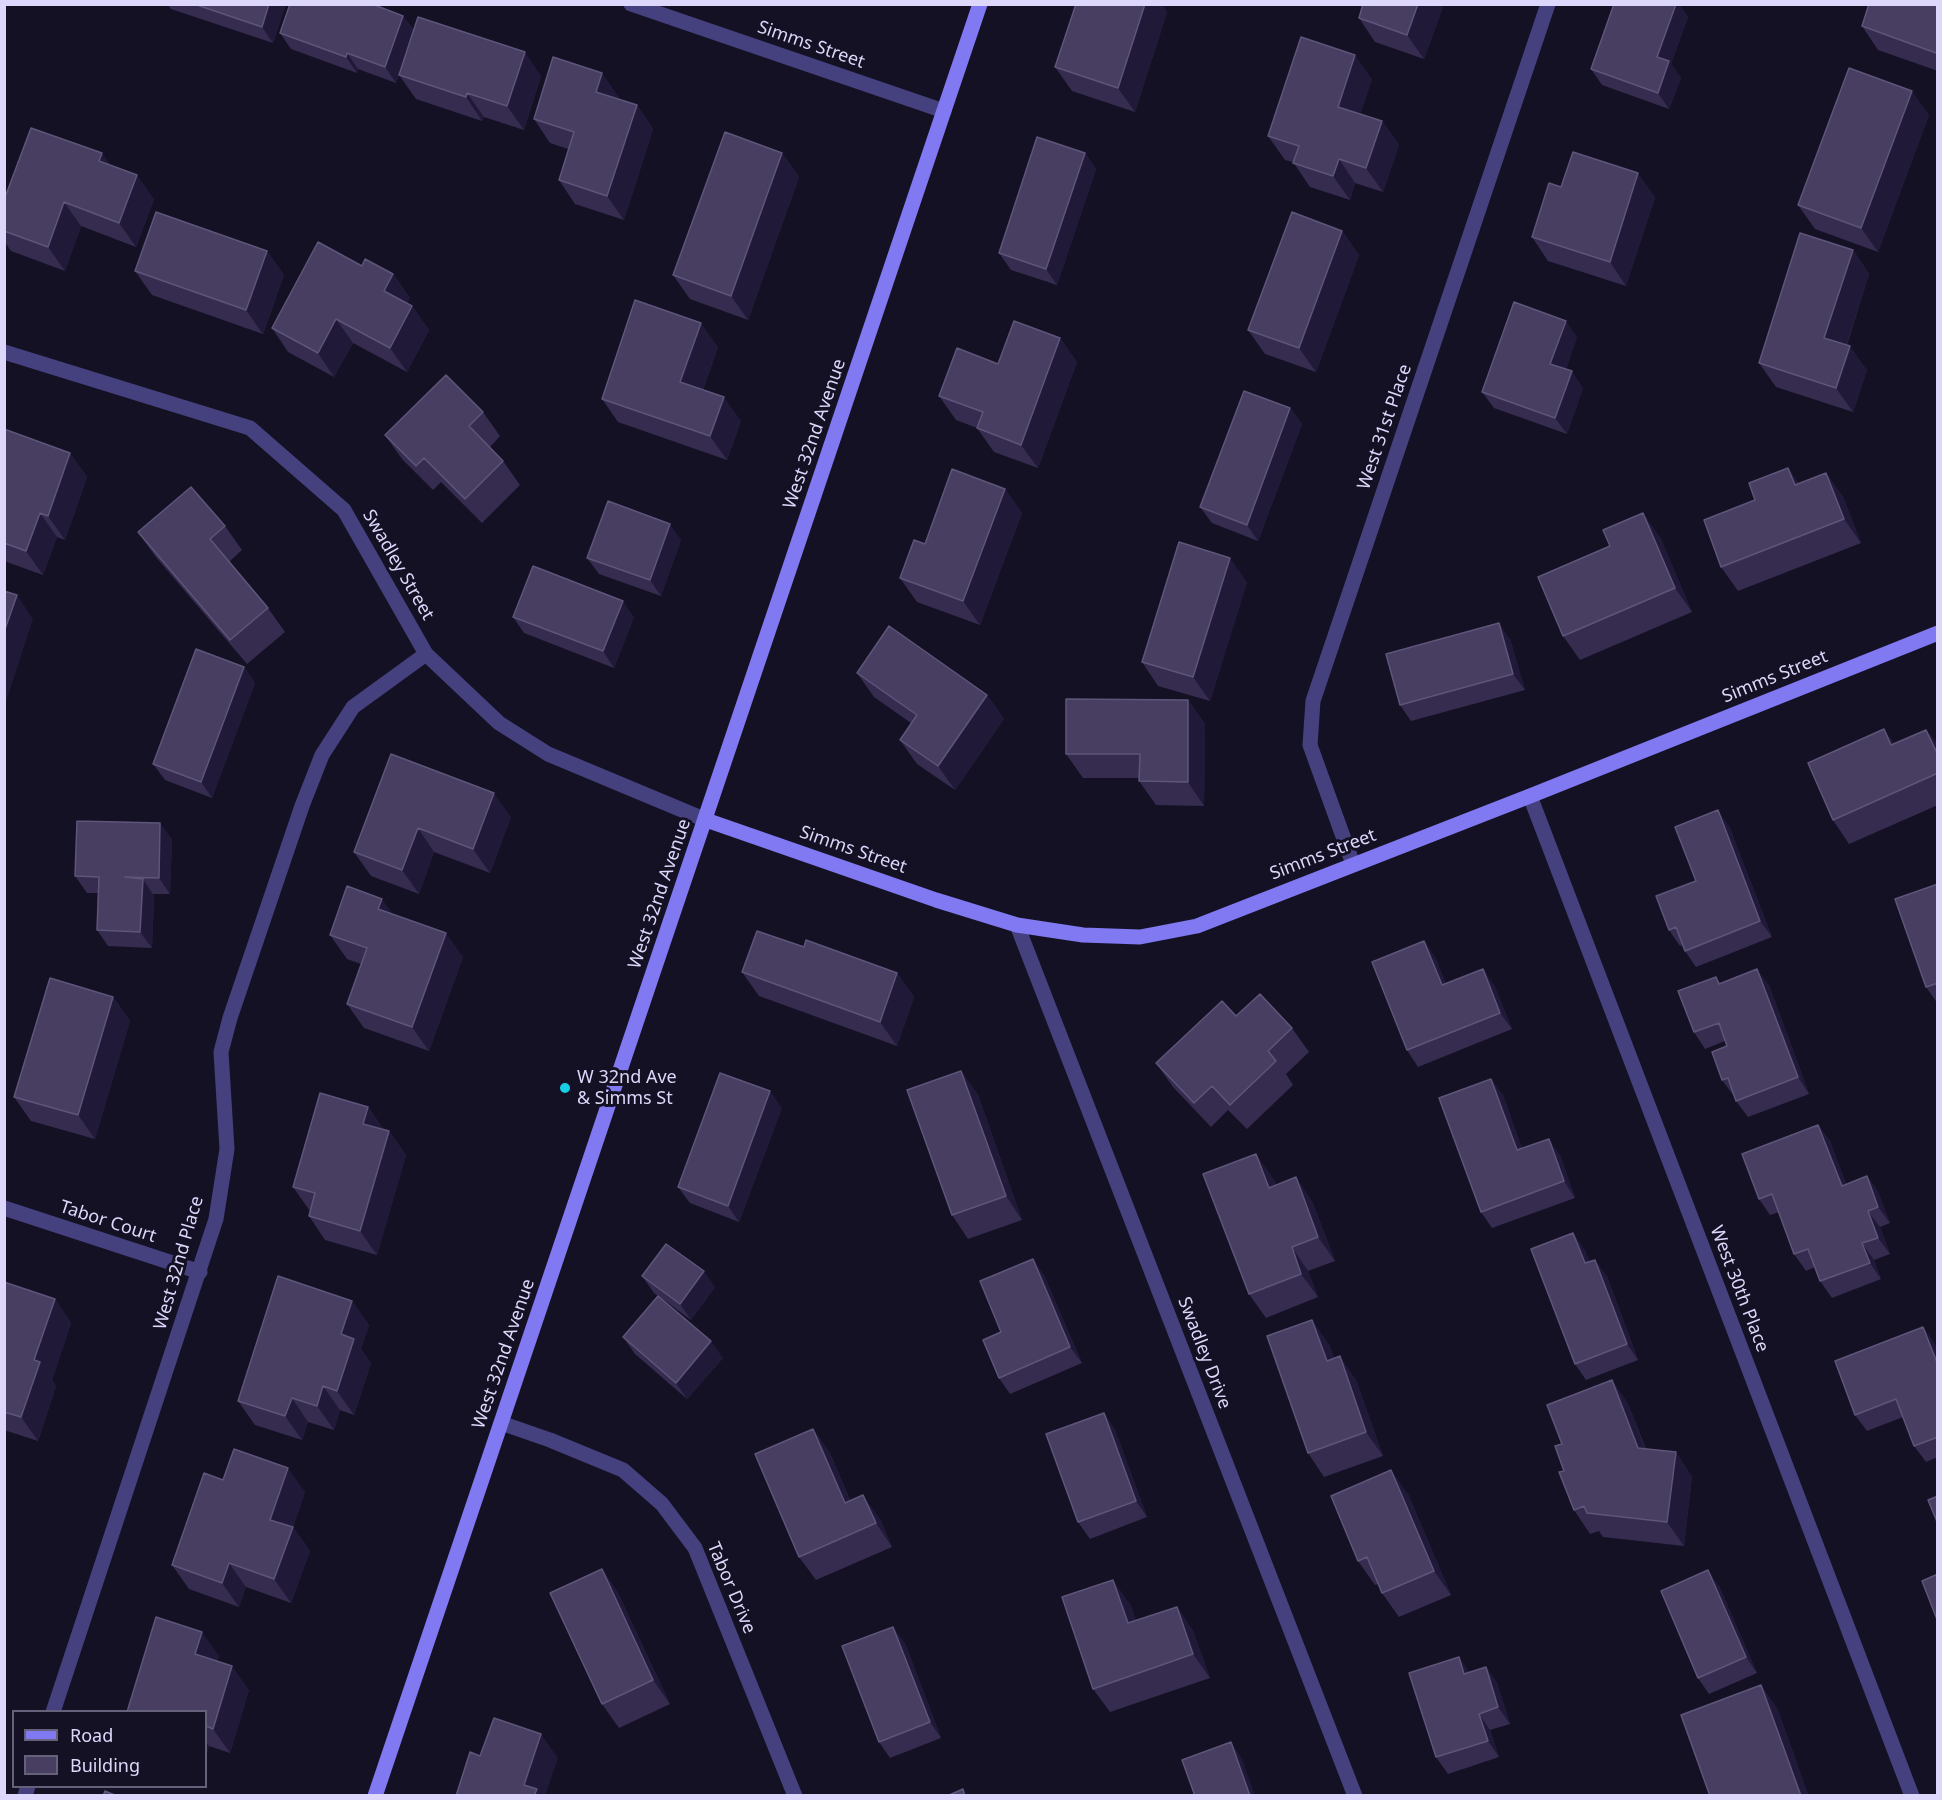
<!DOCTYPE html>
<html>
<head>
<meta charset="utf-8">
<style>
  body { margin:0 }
  #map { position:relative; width:1942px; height:1800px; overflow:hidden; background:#151124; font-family:"Noto Sans",sans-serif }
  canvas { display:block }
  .frame { position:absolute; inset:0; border:6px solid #ddd8fb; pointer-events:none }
  .legend { position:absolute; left:12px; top:1710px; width:195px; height:78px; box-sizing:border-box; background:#151124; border:2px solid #65617a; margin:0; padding:8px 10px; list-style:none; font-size:18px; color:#ddd8fb }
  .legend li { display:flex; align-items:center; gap:12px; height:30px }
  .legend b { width:30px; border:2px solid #65617a }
</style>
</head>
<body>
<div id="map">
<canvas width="1942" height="1800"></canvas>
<div class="frame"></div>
<ul class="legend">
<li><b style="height:8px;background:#8079f2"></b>Road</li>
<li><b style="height:16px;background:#473e62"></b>Building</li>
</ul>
</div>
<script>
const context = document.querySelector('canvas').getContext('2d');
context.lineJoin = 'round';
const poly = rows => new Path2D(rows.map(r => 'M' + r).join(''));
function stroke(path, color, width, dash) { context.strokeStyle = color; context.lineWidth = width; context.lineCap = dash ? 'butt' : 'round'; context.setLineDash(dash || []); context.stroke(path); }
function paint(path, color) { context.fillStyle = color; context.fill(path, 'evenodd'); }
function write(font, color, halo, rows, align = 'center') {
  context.font = font + ' "Noto Sans",sans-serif'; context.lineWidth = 6; context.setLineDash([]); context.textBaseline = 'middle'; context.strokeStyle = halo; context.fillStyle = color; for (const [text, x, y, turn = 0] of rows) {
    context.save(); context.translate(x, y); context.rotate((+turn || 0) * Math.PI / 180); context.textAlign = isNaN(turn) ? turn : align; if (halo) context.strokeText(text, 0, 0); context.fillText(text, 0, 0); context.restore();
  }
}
const street = poly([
  [631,4,944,111],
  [4,352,250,428,344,510,426,654,499,723,548,754,706,820],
  [1530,796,1912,1796],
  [1353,864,1310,745,1313,701,1548,4],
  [1017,925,1355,1796],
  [4,1208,200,1272],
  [501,1423,550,1440,623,1470,662,1504,695,1548,795,1796],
  [53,1712,216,1219,227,1149,221,1052,230,1018,302,806,322,755,353,707,426,654],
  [25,1796,28,1786]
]);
const secondary = poly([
  [706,820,936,900,1017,925,1083,935,1140,937,1197,926,1530,796,1938,633],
  [375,1796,980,4]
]);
const wall = poly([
  [167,4,286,4,273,43,171,9],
  [1076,4,1162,4,1167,12,1135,112,1072,91,1055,67],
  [1444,4,1424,59,1375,42,1359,18],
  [1614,4,1679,4,1688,17,1671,64,1681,78,1669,109,1602,85,1591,69],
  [1938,4,1938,71,1878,50,1862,26],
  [403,16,414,31,541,76,524,130,484,117,482,121,416,99,399,75,402,67,396,83,358,69,357,73,291,49,280,33],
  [1372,79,1360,114,1382,121,1399,145,1383,192,1355,183,1350,200,1310,187,1293,162,1285,160,1268,136],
  [619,97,618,99,637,105,653,129,624,220,575,204,559,180,568,149,550,143,534,119],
  [1929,115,1878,252,1815,229,1798,205],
  [102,153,110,165,154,199,136,247,81,226,65,271,11,251,4,241,4,200],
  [782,153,799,177,748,320,690,299,673,275],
  [1085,153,1096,169,1057,285,1011,270,999,253],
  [1561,187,1655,197,1626,286,1548,261,1532,237],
  [1342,231,1359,255,1316,372,1265,354,1248,330],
  [1853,250,1869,274,1847,345,1867,370,1853,412,1776,387,1759,363],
  [267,251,284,275,263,334,152,295,135,271],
  [362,266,393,274,410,298,407,303,412,306,429,330,407,372,353,343,334,377,288,352,272,328],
  [1577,337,1566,369,1583,388,1567,434,1494,408,1482,392],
  [1060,338,1077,362,1038,468,994,452,977,428,956,420,939,396,998,364],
  [718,347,703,390,741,421,727,460,618,422,602,399],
  [1290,408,1302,424,1258,541,1212,523,1200,507],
  [483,412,500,436,490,447,503,461,520,485,482,523,441,482,433,490,402,459,385,435],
  [4,429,70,453,87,477,65,540,57,537,43,575,4,561],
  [1788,468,1799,484,1826,473,1843,497,1861,543,1738,591,1721,567,1755,500],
  [1005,489,1022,513,980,625,917,602,900,578,925,544],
  [225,526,242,550,229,562,268,608,285,632,247,664,155,556,138,532],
  [1660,537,1692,612,1580,660,1563,636],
  [681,540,661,596,599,574,587,558],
  [1247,582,1210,701,1158,686,1142,662],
  [513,617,634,617,614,668,524,633],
  [1510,639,1525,690,1411,721,1400,705],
  [244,667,255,683,212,798,165,780,153,764],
  [857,673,987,695,1004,719,955,790,917,764,900,740,911,723,874,697],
  [1188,700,1205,724,1204,806,1156,805,1139,781,1139,778,1083,778,1066,754],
  [1884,729,1894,744,1926,730,1938,745,1938,805,1849,844,1833,820],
  [391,754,511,817,490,873,434,852,419,894,371,876,354,852],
  [1729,826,1772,937,1696,967,1685,951,1682,945,1680,946,1669,930,1696,881],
  [172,839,170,894,153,894,154,896,152,948,108,946,97,930,98,893,87,893,75,876],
  [1938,884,1938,1004,1926,987],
  [393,914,463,957,429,1051,364,1028,347,1004,361,964,347,959,330,935],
  [1435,957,1446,984,1494,985,1512,1029,1418,1067,1407,1050],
  [742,972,897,973,914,997,897,1046,759,996],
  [1716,977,1720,983,1769,985,1809,1094,1748,1117,1736,1101,1734,1096,1722,1080,1727,1046,1725,1041,1705,1049,1694,1032],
  [113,997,130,1021,95,1139,31,1121,14,1097],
  [1236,1016,1292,1028,1309,1052,1286,1074,1293,1085,1247,1129,1228,1110,1211,1127,1173,1087,1156,1063],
  [961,1071,978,1095,1022,1220,968,1239,952,1215],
  [1503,1095,1522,1149,1560,1155,1575,1198,1492,1228,1481,1212],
  [368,1107,384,1130,389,1131,406,1155,377,1255,325,1240,309,1216,310,1211,293,1187],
  [782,1108,739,1222,690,1203,678,1187],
  [1818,1125,1830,1141,1846,1184,1867,1176,1878,1192,1890,1223,1880,1227,1890,1254,1874,1260,1881,1279,1832,1298,1820,1281,1815,1267,1806,1271,1794,1254,1779,1212,1770,1215,1759,1199],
  [1273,1178,1276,1185,1312,1201,1335,1261,1308,1271,1318,1297,1266,1318,1249,1294],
  [1585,1250,1589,1262,1607,1276,1638,1360,1586,1380,1575,1364],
  [1044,1275,1082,1363,1010,1394,999,1378,1001,1332],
  [642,1276,715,1287,691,1320,660,1297,723,1358,687,1399,635,1354,623,1337,658,1296,654,1293],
  [4,1282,55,1299,71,1323,52,1380,56,1386,38,1441,4,1430],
  [352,1301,369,1325,361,1349,371,1363,354,1415,340,1410,334,1430,308,1422,302,1440,255,1425,238,1401],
  [1923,1327,1934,1343,1938,1352,1938,1457,1926,1462,1914,1446,1903,1417,1867,1431,1855,1415],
  [1329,1344,1334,1358,1356,1380,1383,1456,1324,1477,1308,1453],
  [1612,1380,1628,1404,1646,1449,1692,1476,1684,1546,1603,1537,1599,1531,1590,1534,1574,1510,1564,1471,1562,1444],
  [1104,1413,1115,1430,1147,1517,1090,1539,1078,1522],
  [813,1429,830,1453,850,1500,880,1519,892,1547,816,1580,799,1557],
  [305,1492,293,1527,310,1551,291,1603,246,1587,239,1607,189,1589,172,1565],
  [1408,1494,1451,1595,1399,1617,1382,1593,1378,1584,1375,1585,1358,1561],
  [602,1569,618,1593,670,1704,619,1728,602,1704],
  [1719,1586,1757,1673,1709,1694,1698,1678],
  [1130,1604,1136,1621,1177,1607,1193,1631,1210,1678,1110,1712,1093,1689],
  [905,1643,941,1738,890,1758,879,1742],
  [219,1656,217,1661,249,1690,230,1753,209,1746,206,1756,206,1712,127,1712],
  [1486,1667,1497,1683,1510,1724,1490,1730,1499,1757,1448,1774,1436,1757,1469,1672]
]);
const shadedWall = poly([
  [269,4,286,4,273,43,262,27],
  [1145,4,1162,4,1167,12,1135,112,1118,88],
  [1418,4,1444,4,1424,59,1407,35],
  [1676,4,1679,4,1688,17,1671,64,1681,78,1669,109,1658,93,1657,57],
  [403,16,414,32,396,83,385,67],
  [525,52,541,76,524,130,507,106],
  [347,53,358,69,357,73,346,57],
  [1355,55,1372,79,1355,131,1338,107],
  [602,73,619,97,613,116,596,92],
  [1912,91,1929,115,1878,252,1861,228],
  [467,93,484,117,482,121,466,97],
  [637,105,653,129,624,220,607,196],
  [1382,121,1399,145,1383,192,1366,168],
  [102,153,119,177,99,161],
  [782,153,799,177,748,320,731,296],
  [1085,153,1096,169,1057,285,1046,269],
  [1339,159,1355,183,1350,200,1333,176],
  [1638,173,1655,197,1626,286,1610,262],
  [137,175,154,199,136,247,119,223],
  [64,202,81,226,65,271,48,247],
  [1342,231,1359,255,1316,372,1299,348],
  [1853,250,1869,274,1841,362,1824,338],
  [267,251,284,275,263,334,246,310],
  [393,274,410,298,401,315,384,291],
  [412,306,429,330,407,372,390,348],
  [336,319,353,343,334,377,318,353],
  [1566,321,1577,337,1562,380,1550,364],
  [701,323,718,347,697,406,680,382],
  [1060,338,1077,362,1038,468,1021,445],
  [1850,346,1867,370,1853,412,1836,388],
  [1572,371,1583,388,1567,434,1555,418],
  [724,397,741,421,727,460,710,436],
  [1290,408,1302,424,1258,541,1247,525],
  [70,453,87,477,65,540,48,516],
  [1788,468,1805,492,1795,485],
  [1826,473,1843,497,1861,543,1844,519],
  [1005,489,1022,513,980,625,963,601],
  [40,513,57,537,43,575,26,551],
  [1643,513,1660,537,1692,612,1675,588],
  [670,524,681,540,661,596,650,580],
  [1230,558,1247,582,1210,701,1193,677],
  [17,595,33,619,4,708,4,632],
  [623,601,634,617,614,668,603,651],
  [1499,623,1510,639,1525,690,1513,674],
  [244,667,255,683,212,798,201,782],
  [987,695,1004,719,955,790,938,766],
  [1188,700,1205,724,1204,806,1188,782],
  [1884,729,1901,753,1891,745],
  [1926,730,1938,745,1938,755],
  [494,793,511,817,490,873,473,849],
  [1718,810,1729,826,1772,937,1760,921],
  [160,823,172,839,170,894,159,878],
  [418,828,434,852,419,894,402,870],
  [143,879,154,896,152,948,140,932],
  [382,899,399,923,378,909],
  [446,933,463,957,429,1051,412,1027],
  [1424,941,1435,957,1453,1002,1442,985],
  [1483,969,1494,985,1512,1029,1500,1013],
  [1757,969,1769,985,1809,1094,1798,1077],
  [897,973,914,997,897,1046,880,1022],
  [113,997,130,1021,95,1139,78,1115],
  [961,1071,978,1095,1022,1220,1006,1196],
  [1491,1079,1503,1095,1529,1167,1517,1150],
  [770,1091,782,1108,739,1222,728,1206],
  [368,1107,385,1131,363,1124],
  [1818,1125,1830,1141,1853,1202,1842,1186],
  [389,1131,406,1155,377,1255,360,1231],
  [1549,1139,1560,1155,1575,1198,1564,1181],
  [1256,1154,1273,1178,1286,1212,1269,1188],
  [1867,1176,1878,1192,1890,1223,1878,1207],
  [1296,1177,1312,1201,1335,1261,1318,1237],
  [1868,1211,1880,1227,1890,1254,1878,1238],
  [1573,1233,1585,1250,1597,1280,1585,1263],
  [1862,1243,1874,1260,1881,1279,1870,1263],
  [1292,1247,1308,1271,1318,1297,1301,1274],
  [1033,1259,1044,1275,1082,1363,1070,1347],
  [1595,1260,1607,1276,1638,1360,1627,1344],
  [704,1271,715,1287,691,1320,680,1304],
  [55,1299,71,1323,52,1380,56,1386,38,1441,21,1417,34,1360],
  [352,1301,369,1325,361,1349,371,1363,354,1415,337,1391,341,1334],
  [1312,1320,1329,1344,1343,1385,1327,1361],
  [1923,1327,1934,1343,1938,1352,1938,1365],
  [711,1341,723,1358,687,1399,676,1383],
  [1340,1356,1356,1380,1383,1456,1366,1432],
  [1612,1380,1628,1404,1654,1472,1638,1448],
  [323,1386,340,1410,334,1430,317,1406],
  [292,1398,308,1422,302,1440,285,1416],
  [1104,1413,1115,1430,1147,1517,1136,1501],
  [813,1429,830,1453,861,1527,845,1503],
  [1676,1452,1692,1476,1684,1546,1667,1522],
  [288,1468,305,1492,287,1544,270,1520],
  [1391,1470,1408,1494,1451,1595,1434,1571],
  [863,1495,880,1519,892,1547,876,1523],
  [293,1527,310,1551,291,1603,274,1579],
  [229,1563,246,1587,239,1607,222,1583],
  [602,1569,618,1593,670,1704,653,1680],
  [1708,1570,1719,1586,1757,1673,1746,1657],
  [1113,1580,1130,1604,1145,1647,1128,1623],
  [1177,1607,1193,1631,1210,1678,1193,1654],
  [893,1627,905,1643,941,1738,930,1722],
  [202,1632,219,1656,212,1678,195,1654],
  [1459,1657,1470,1673,1464,1674],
  [232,1666,249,1690,230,1753,213,1729],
  [1486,1667,1497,1683,1510,1724,1498,1707],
  [1761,1685,1778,1709,1809,1796,1801,1796],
  [1479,1714,1490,1730,1499,1757,1488,1741],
  [541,1734,558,1758,545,1796,532,1796,524,1785],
  [206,1741,209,1746,206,1756],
  [1231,1742,1242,1759,1255,1796,1250,1796]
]);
const building = poly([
  [194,4,269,4,262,27,194,4],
  [290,4,372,4,403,16,385,67,347,53,346,57,280,33,290,4],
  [1076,4,1145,4,1118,88,1055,67,1076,4],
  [1363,4,1418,4,1407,35,1359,18,1363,4],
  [1614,4,1676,4,1657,57,1669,61,1658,93,1591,69,1614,4],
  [1869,4,1938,4,1938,50,1936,53,1862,26,1869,4],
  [418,17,525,52,507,106,467,93,466,97,399,75,418,17],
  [1301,37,1355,55,1338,107,1382,121,1366,168,1339,159,1333,176,1293,163,1299,146,1268,136,1301,37],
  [553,57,602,73,596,92,637,105,607,196,559,180,574,132,534,119,553,57],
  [1849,68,1912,91,1861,228,1798,205,1849,68],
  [31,128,102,153,99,161,137,175,119,223,64,202,48,247,4,231,4,200,31,128],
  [725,132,782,153,731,296,673,275,725,132],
  [1037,137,1085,153,1046,269,999,253,1037,137],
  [1573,152,1638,173,1610,262,1532,237,1549,183,1561,187,1573,152],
  [156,212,267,251,246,310,135,271,156,212],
  [1292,212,1342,231,1299,348,1248,330,1292,212],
  [1800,233,1853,250,1824,338,1850,346,1836,388,1759,363,1800,233],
  [318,242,362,266,365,259,393,274,384,291,412,306,390,348,336,319,318,353,272,328,318,242],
  [635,300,701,323,680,382,724,397,710,436,602,399,635,300],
  [1514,302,1566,321,1550,364,1572,371,1555,418,1482,392,1514,302],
  [1014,321,1060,338,1021,445,977,428,983,412,939,396,957,348,998,364,1014,321],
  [446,375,483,412,469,426,503,461,465,499,424,458,416,466,385,435,446,375],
  [1244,391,1290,408,1247,525,1200,507,1244,391],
  [4,429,70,453,48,516,40,513,26,551,4,543,4,429],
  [1788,468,1795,485,1826,473,1844,519,1721,567,1704,520,1755,500,1749,483,1788,468],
  [952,469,1005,489,963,601,900,578,914,540,925,544,952,469],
  [191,487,225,526,210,539,268,608,230,640,138,532,191,487],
  [608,501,670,524,650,580,587,558,608,501],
  [1643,513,1675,588,1563,636,1538,577,1610,546,1603,530,1643,513],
  [1179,542,1230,558,1193,677,1142,662,1179,542],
  [533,566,623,601,603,651,513,617,533,566],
  [4,591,17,595,4,632,4,591],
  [1499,623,1513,674,1400,705,1386,654,1499,623],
  [889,626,987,695,938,766,900,740,917,715,857,673,889,626],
  [196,649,244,667,201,782,153,764,196,649],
  [1066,699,1188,700,1188,782,1139,781,1140,754,1066,754,1066,699],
  [1884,729,1891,745,1926,730,1938,755,1938,773,1833,820,1808,763,1884,729],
  [391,754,494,793,473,849,418,828,402,870,354,852,391,754],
  [1718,810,1760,921,1685,951,1676,927,1669,930,1656,896,1696,881,1675,827,1718,810],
  [77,821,160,823,159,878,125,877,143,879,140,932,97,930,99,877,75,876,77,821],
  [1938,884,1938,983,1926,987,1895,899,1938,884],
  [347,886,382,899,378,909,446,933,412,1027,347,1004,367,948,330,935,347,886],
  [757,931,804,947,806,940,897,973,880,1022,742,972,757,931],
  [1424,941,1442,985,1483,969,1500,1013,1407,1050,1372,962,1424,941],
  [1757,969,1798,1077,1736,1101,1728,1078,1722,1080,1712,1052,1727,1046,1719,1023,1694,1032,1678,991,1716,977,1719,984,1757,969],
  [50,978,113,997,78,1115,14,1097,50,978],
  [1260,994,1292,1028,1268,1051,1276,1061,1230,1105,1212,1086,1194,1103,1156,1063,1222,1001,1236,1016,1260,994],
  [961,1071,1006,1196,952,1215,907,1090,961,1071],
  [720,1073,770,1091,728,1206,678,1187,720,1073],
  [1491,1079,1517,1150,1549,1139,1564,1181,1481,1212,1439,1098,1491,1079],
  [320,1093,368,1107,363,1124,389,1131,360,1231,309,1216,315,1193,293,1187,320,1093],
  [1818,1125,1842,1186,1867,1176,1878,1207,1868,1211,1878,1238,1862,1243,1870,1263,1820,1281,1808,1249,1794,1254,1772,1194,1759,1199,1742,1154,1818,1125],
  [1256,1154,1269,1188,1296,1177,1318,1237,1292,1247,1301,1274,1249,1294,1203,1174,1256,1154],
  [1573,1233,1585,1263,1595,1260,1627,1344,1575,1364,1531,1249,1573,1233],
  [666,1244,704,1271,680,1304,642,1276,666,1244],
  [1033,1259,1070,1347,999,1378,983,1340,1001,1332,980,1281,1033,1259],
  [278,1276,352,1301,341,1334,354,1339,337,1391,323,1386,317,1406,292,1398,285,1416,238,1401,278,1276],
  [4,1282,55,1299,34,1360,40,1362,21,1417,4,1412,4,1282],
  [658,1296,711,1341,676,1383,623,1337,658,1296],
  [1312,1320,1327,1361,1340,1356,1366,1432,1308,1453,1267,1336,1312,1320],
  [1923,1327,1938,1365,1938,1437,1914,1446,1896,1399,1855,1415,1835,1361,1923,1327],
  [1612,1380,1638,1448,1676,1452,1667,1522,1587,1513,1584,1506,1574,1510,1559,1472,1564,1471,1555,1446,1562,1444,1547,1405,1612,1380],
  [1104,1413,1136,1501,1078,1522,1046,1434,1104,1413],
  [813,1429,845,1503,863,1495,876,1523,799,1557,755,1454,813,1429],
  [234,1449,288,1468,270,1520,293,1527,274,1579,229,1563,222,1583,172,1565,204,1473,223,1480,234,1449],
  [1391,1470,1434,1571,1382,1593,1367,1557,1358,1561,1331,1496,1391,1470],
  [1938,1496,1938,1524,1928,1500,1938,1496],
  [602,1569,653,1680,602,1704,550,1593,602,1569],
  [1708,1570,1746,1657,1698,1678,1661,1591,1708,1570],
  [1938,1574,1938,1622,1922,1581,1938,1574],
  [1113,1580,1128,1623,1177,1607,1193,1654,1093,1689,1062,1597,1113,1580],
  [156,1617,202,1632,195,1654,232,1666,213,1729,206,1726,206,1712,127,1712,156,1617],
  [893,1627,930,1722,879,1742,842,1646,893,1627],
  [1459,1657,1464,1674,1486,1667,1498,1707,1479,1714,1488,1741,1436,1757,1409,1673,1459,1657],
  [1761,1685,1801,1796,1710,1796,1681,1715,1761,1685],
  [494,1718,541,1734,524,1785,537,1789,534,1796,456,1796,470,1752,480,1756,494,1718],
  [1231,1742,1250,1796,1195,1796,1182,1760,1231,1742],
  [963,1789,965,1796,947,1796,963,1789],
  [105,1791,117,1796,103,1796,105,1791]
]);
const markers = [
  [565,1088,6,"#18cde8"]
];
const streetNames = [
  ["Simms Street",811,45,19],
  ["West 31st Place",1385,427,-71],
  ["West 32nd Avenue",815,434,-71],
  ["Swadley Street",398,565,60],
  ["Simms Street",1775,677,-22],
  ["Simms Street",853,850,19],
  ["Simms Street",1323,855,-21],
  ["West 32nd Avenue",660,894,-71],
  ["Tabor Court",108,1222,18],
  ["West 32nd Place",179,1263,-74],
  ["West 30th Place",1739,1289,69],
  ["Swadley Drive",1204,1353,69],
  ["West 32nd Avenue",504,1354,-71],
  ["Tabor Drive",731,1588,67]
];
const poiNames = [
  ["W 32nd Ave",577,1078],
  ["& Simms St",577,1099]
];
stroke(street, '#45417f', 15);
stroke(secondary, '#8079f2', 15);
paint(wall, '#352c50');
paint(shadedWall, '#201937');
paint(building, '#473e62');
stroke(building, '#5e567a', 1.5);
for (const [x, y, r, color] of markers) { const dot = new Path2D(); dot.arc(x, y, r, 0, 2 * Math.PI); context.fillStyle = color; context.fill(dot); stroke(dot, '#151124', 2); }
write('18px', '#ddd8fb', '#151124', streetNames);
write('18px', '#ddd8fb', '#151124', poiNames, 'left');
</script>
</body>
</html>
